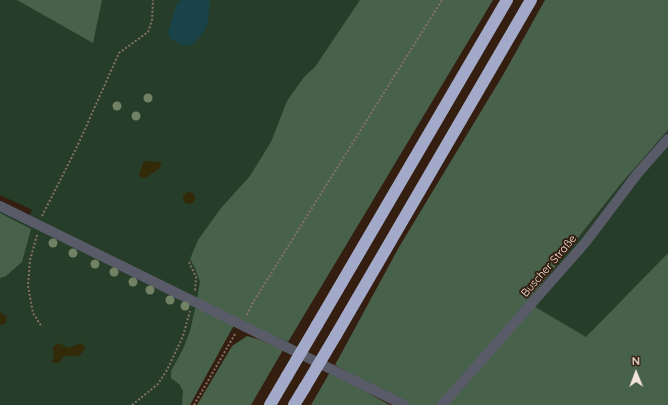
<!DOCTYPE html>
<html>
<head>
<meta charset="utf-8">
<style>
  body { margin:0 }
  #map { position:relative; width:668px; height:405px; overflow:hidden; background:#341e10; font-family:Quicksand,sans-serif }
  canvas { display:block }
  .north { position:absolute; left:616px; top:353px; width:40px; height:40px; -webkit-text-stroke:3px #341e10; paint-order:stroke; rotate:359deg; font-size:11px; font-weight:700; line-height:16px; text-align:center; color:#f3e3db }
  .north::after { content:''; display:block; margin:auto; width:14px; height:18px; background:#f3e3db; clip-path:polygon(50% 0,100% 100%,50% 72%,0 100%) }
</style>
</head>
<body>
<div id="map">
<canvas width="668" height="405"></canvas>
<div class="north">N</div>
</div>
<script>
const context = document.querySelector('canvas').getContext('2d');
context.lineJoin = 'round';
function paint(path, color) { context.fillStyle = color; context.fill(path, 'evenodd'); }
const poly = rows => new Path2D(rows.map(r => 'M' + r).join(''));
function stroke(path, color, width, dash) { context.strokeStyle = color; context.lineWidth = width; context.lineCap = dash ? 'butt' : 'round'; context.setLineDash(dash || []); context.stroke(path); }
function write(font, color, halo, rows, align = 'center') {
  context.font = font + ' Quicksand,sans-serif'; context.lineWidth = 4; context.setLineDash([]); context.textBaseline = 'middle'; context.strokeStyle = halo; context.fillStyle = color; for (const [text, x, y, turn = 0] of rows) {
    context.save(); context.translate(x, y); context.rotate((+turn || 0) * Math.PI / 180); context.textAlign = isNaN(turn) ? turn : align; if (halo) context.strokeText(text, 0, 0); context.fillText(text, 0, 0); context.restore();
  }
}
const green = poly([
  [0,0,428,0,237,320,189,405,0,405,0,211,25,223,32,210,0,195],
  [668,130,668,253,586,338,527,302,620,185]
]);
const forest = poly([
  [17,0,102,0,93,43],
  [360,0,493,0,288,342,237,320,197,299,200,282,195,268,190,259,198,240,221,208,250,176,271,142,287,101,304,77,315,67],
  [545,0,668,0,668,130,620,185,527,302,586,337,668,253,668,405,407,405,335,365,399,247,503,75],
  [0,213,31,229,22,262,6,276,0,278],
  [196,305,234,325,190,405,182,405,183,391,180,385,171,378,171,371,183,349,190,331],
  [247,336,258,339,283,350,251,405,197,405,232,346],
  [330,372,390,405,311,405]
]);
const sand = poly([
  [144,161,159,162,162,164,160,168,147,177,141,178,139,174],
  '183 198a6 6 0 1 1 12 0a6 6 0 1 1-12 0Z',
  [0,312,7,317,6,323,2,325,0,325],
  [58,343,69,348,81,343,85,347,85,350,78,356,65,356,58,363,54,363,52,361,54,355,53,347]
]);
const water = poly([
  [181,0,210,0,208,23,203,33,193,44,183,46,170,38,168,32,176,6]
]);
const path = poly([
  [42,216,76,149,119,53,148,32,152,20,153,0],
  [37,235,30,260,28,286,33,313,42,327],
  [189,262,196,277,195,291],
  [247,315,252,304,442,0],
  [132,405,158,384,167,370,183,336,190,311],
  [194,405,235,334]
]);
const minor = poly([
  [0,206,404,405],
  [442,405,585,243,638,173,668,139]
]);
const highway = poly([
  [317,325,507,0],
  [336,335,531,0],
  [270,405,287,376],
  [294,405,305,387]
]);
const highwayBridge = poly([
  [287,376,317,325],
  [305,387,336,335]
]);
const trees = [
  [148,98],
  [117,106],
  [136,116],
  [53,243],
  [73,253],
  [95,264],
  [114,272],
  [133,282],
  [150,290],
  [170,300],
  [185,306]
];
const streetNames = [
  ["Buscher Straße",549,266,-49]
];
paint(green, '#253d29');
paint(forest, '#48614b');
paint(sand, '#332a09');
paint(water, '#1a4249');
stroke(path, '#857166', 2, [2, 2]);
stroke(minor, '#595c68', 10);
stroke(highway, '#a3a9c9', 12);
stroke(highwayBridge, '#a3a9c9', 12);
context.fillStyle = '#718264';
for (const [x, y] of trees) { context.beginPath(); context.arc(x, y, 4.5, 0, 2 * Math.PI); context.fill(); }
write('11px', '#f3e3db', '#341e10', streetNames);
</script>
</body>
</html>
